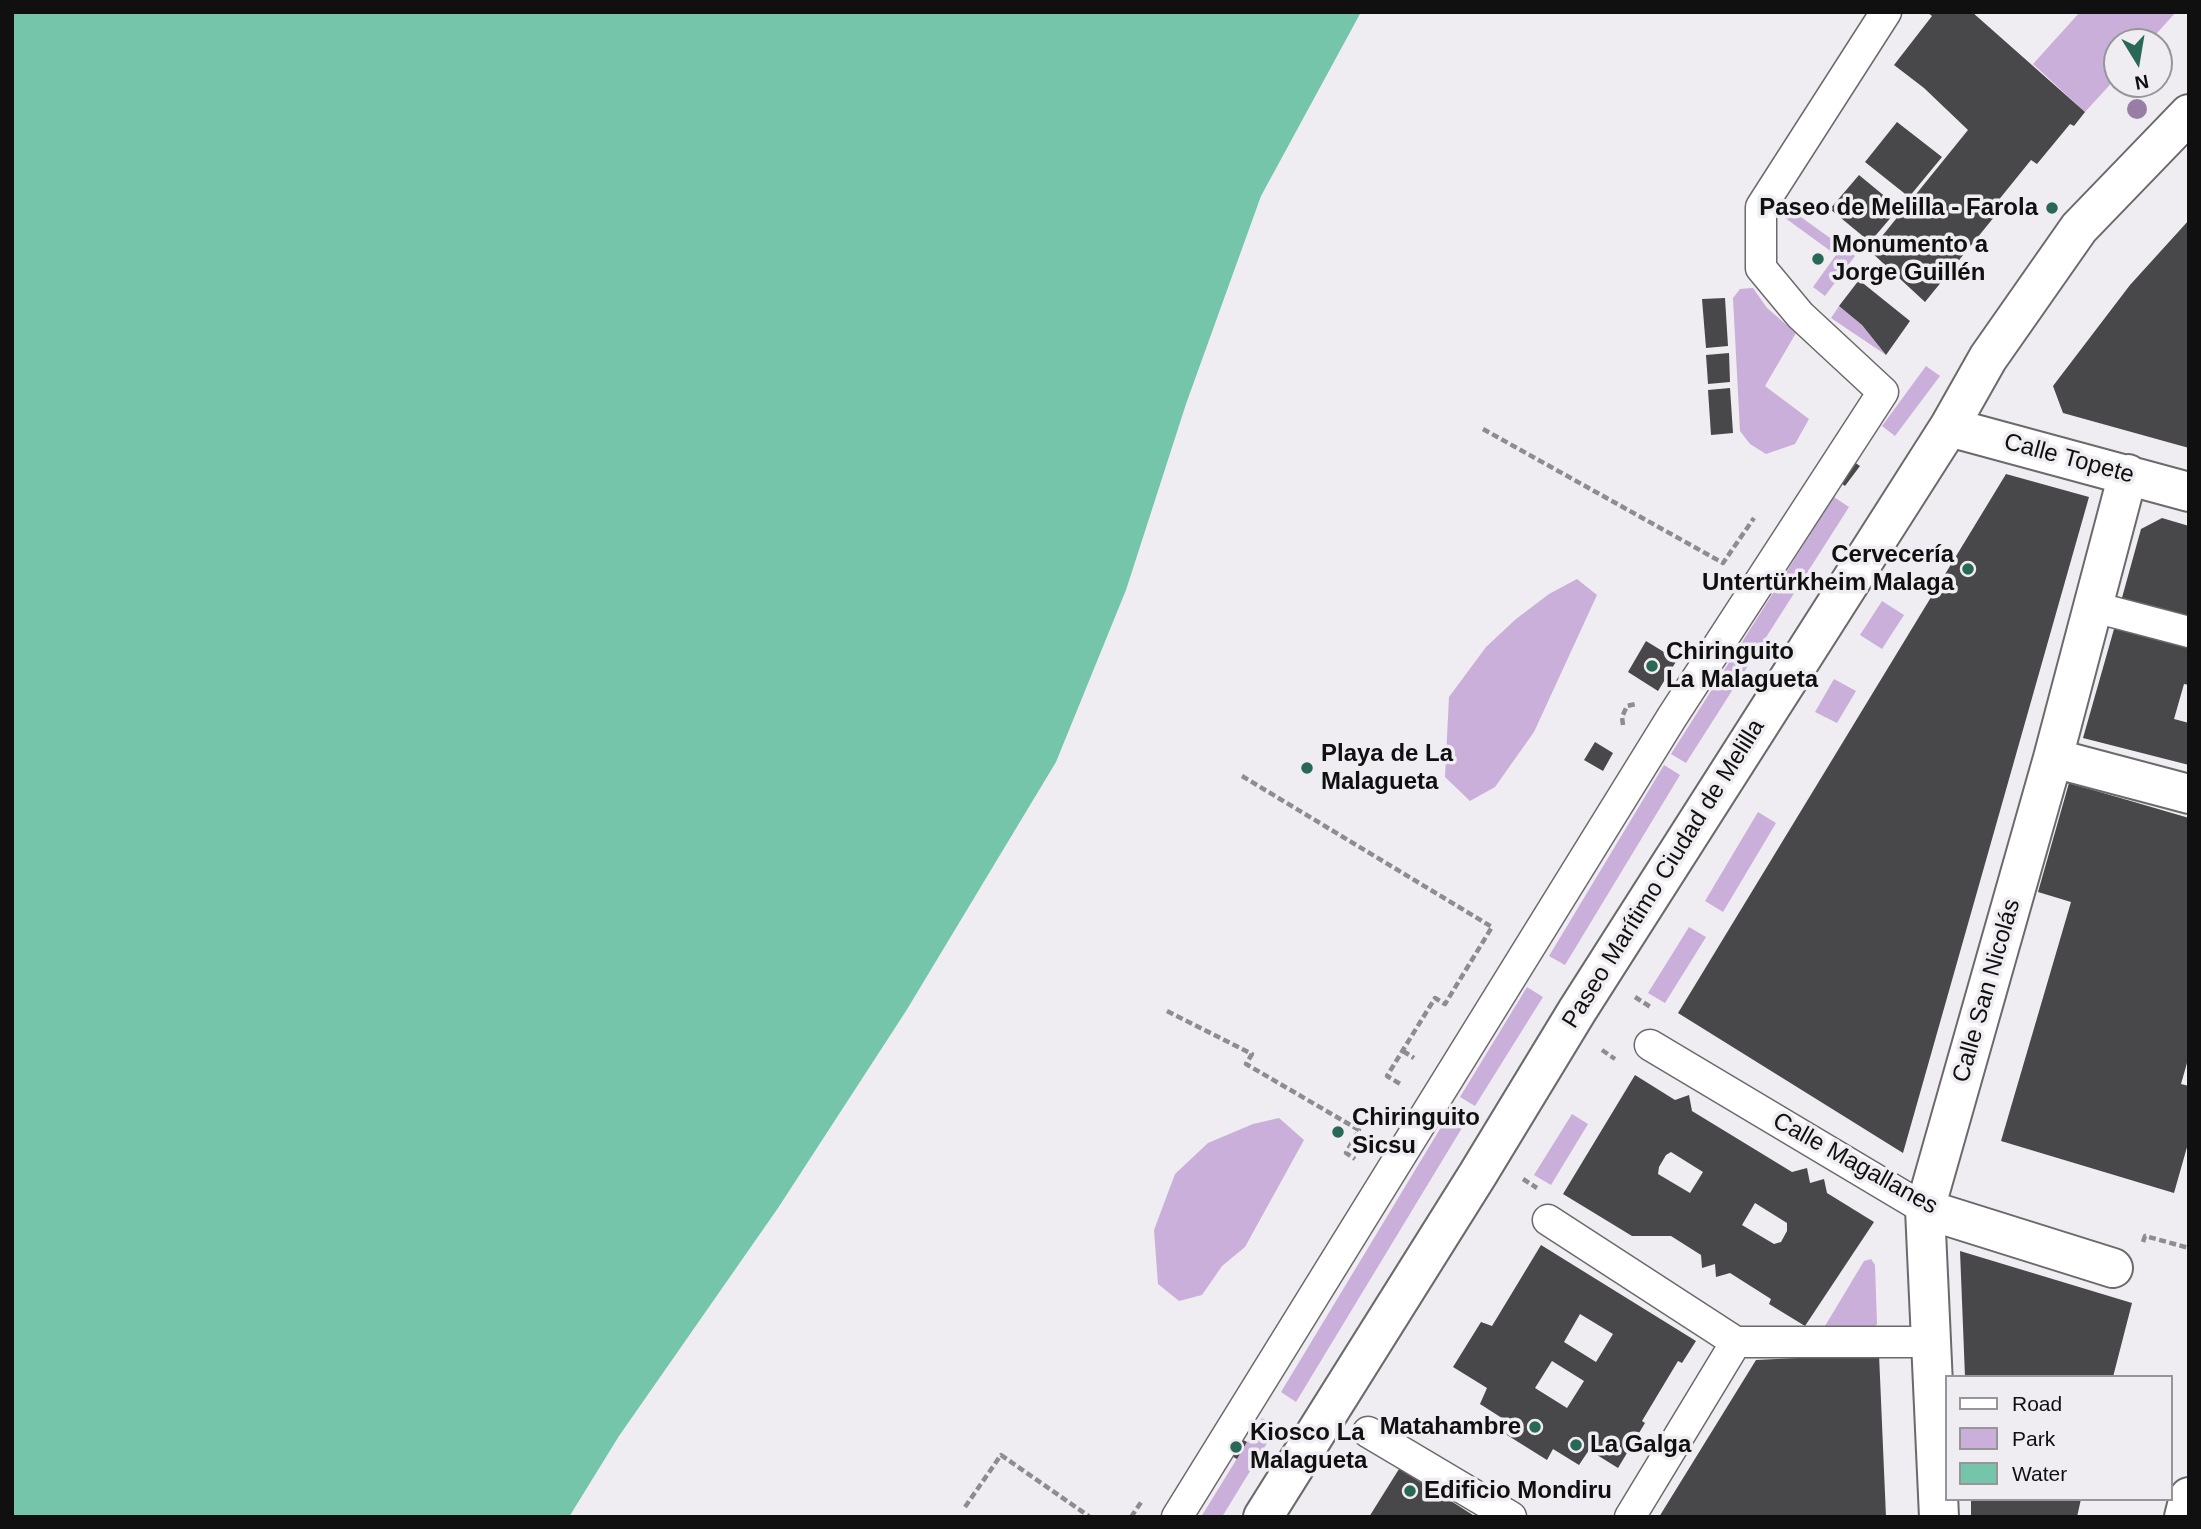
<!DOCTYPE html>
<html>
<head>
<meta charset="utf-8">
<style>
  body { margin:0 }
  #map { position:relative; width:2201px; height:1529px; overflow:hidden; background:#efedf1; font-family:Helvetica,sans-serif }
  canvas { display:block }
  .frame { position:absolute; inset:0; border:14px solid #101011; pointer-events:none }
  .legend { position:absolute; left:1945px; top:1375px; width:228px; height:126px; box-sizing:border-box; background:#efedf1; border:2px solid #969597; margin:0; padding:9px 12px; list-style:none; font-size:21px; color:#101011 }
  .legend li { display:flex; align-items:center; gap:14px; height:35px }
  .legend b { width:35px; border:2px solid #969597 }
  .north { position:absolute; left:2103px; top:28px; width:70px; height:70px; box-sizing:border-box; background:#efedf1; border:2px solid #969597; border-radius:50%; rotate:169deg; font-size:19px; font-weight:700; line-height:28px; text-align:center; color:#101011 }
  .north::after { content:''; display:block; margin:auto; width:24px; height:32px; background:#296855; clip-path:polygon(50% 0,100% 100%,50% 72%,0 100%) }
</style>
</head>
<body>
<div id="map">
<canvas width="2201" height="1529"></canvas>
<div class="frame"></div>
<ul class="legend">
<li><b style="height:9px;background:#fff"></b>Road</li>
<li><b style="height:19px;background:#c9afda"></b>Park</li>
<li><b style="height:19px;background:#74c5aa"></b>Water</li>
</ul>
<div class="north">N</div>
</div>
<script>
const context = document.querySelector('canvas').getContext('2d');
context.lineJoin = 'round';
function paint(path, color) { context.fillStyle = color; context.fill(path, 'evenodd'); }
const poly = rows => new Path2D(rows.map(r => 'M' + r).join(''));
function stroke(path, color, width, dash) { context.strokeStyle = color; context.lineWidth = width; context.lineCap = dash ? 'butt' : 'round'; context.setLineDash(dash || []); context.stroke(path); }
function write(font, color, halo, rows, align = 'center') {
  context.font = font + ' Helvetica,sans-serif'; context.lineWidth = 7; context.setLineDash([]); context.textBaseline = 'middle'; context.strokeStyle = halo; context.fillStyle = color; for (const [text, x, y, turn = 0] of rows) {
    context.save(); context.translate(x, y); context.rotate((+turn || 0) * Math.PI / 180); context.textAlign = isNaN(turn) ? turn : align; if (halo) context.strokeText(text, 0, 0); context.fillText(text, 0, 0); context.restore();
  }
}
const green = poly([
  [2080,12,2176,12,2149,42,2117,42,2117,77,2085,112,2033,64],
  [1787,207,1855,256,1825,296,1813,287,1836,255,1781,215],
  [1753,288,1767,308,1796,333,1765,386,1809,419,1795,444,1766,454,1750,444,1740,431,1733,298,1740,289],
  [1839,306,1862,325,1886,355,1831,318],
  [1926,366,1940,376,1895,436,1882,426],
  [1834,497,1849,507,1686,763,1671,754],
  [1577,579,1597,595,1534,732,1495,787,1470,801,1445,777,1449,697,1486,647,1516,619,1549,594],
  [1882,601,1904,615,1882,649,1860,635],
  [1834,679,1856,691,1837,723,1815,712],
  [1664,765,1680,775,1565,965,1549,956],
  [1758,812,1776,823,1723,912,1705,901],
  [1689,927,1706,937,1665,1003,1648,993],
  [1527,987,1543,997,1475,1106,1460,1097],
  [1452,1109,1468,1118,1296,1402,1281,1392],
  [1572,1114,1588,1124,1551,1185,1534,1175],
  [1279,1118,1304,1140,1245,1247,1222,1266,1202,1295,1179,1301,1158,1284,1154,1230,1175,1174,1208,1143,1253,1124],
  [1871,1259,1875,1265,1877,1324,1874,1329,1826,1331,1825,1326,1864,1261],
  [1262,1418,1277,1427,1222,1517,1201,1517]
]);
const water = poly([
  [12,12,1361,12,1261,196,1186,404,1126,590,1056,762,906,1011,778,1208,619,1436,569,1517,12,1517]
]);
const building = poly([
  [1927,12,1972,12,2085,112,2074,126,2070,124,2037,164,2031,160,1993,207,1999,211,1925,302,1870,251,1968,130,1924,88,1894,65,1932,16],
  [1897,122,1942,157,1909,197,1865,162],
  [1859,175,1899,208,1870,242,1830,209],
  [2189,220,2189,448,2063,413,2053,386,2130,285],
  [1859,280,1910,321,1886,355,1862,325,1839,306],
  [1725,298,1728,346,1706,348,1702,299],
  [1729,353,1730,382,1708,384,1706,355],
  [1730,388,1733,433,1711,435,1708,390],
  [1848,458,1860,466,1845,486,1834,478],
  [2006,474,2089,497,1903,1153,1678,1013],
  [2162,518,2189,526,2189,623,2120,605,2141,529],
  [2116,622,2189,642,2189,685,2184,684,2174,719,2189,723,2189,765,2083,738],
  [1646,641,1677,660,1658,691,1628,672],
  [1595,742,1613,753,1603,771,1584,760],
  [2069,783,2189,818,2189,1056,2181,1084,2189,1086,2189,1140,2174,1193,2001,1141,2071,902,2038,892],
  [1635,1075,1675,1100,1689,1095,1692,1111,1792,1172,1807,1168,1810,1183,1824,1179,1827,1193,1874,1222,1805,1326,1769,1304,1771,1299,1730,1273,1716,1277,1715,1264,1702,1268,1701,1255,1671,1236,1632,1236,1563,1194],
  [1671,1152,1703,1172,1690,1193,1658,1174,1659,1167,1666,1155],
  [1755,1203,1787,1223,1787,1231,1781,1242,1774,1244,1742,1225],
  [1541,1245,1696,1341,1682,1363,1678,1361,1642,1421,1645,1423,1618,1468,1589,1450,1579,1465,1553,1449,1547,1460,1499,1430,1505,1420,1480,1404,1487,1388,1453,1367,1481,1322,1492,1326],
  [1580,1314,1613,1334,1596,1362,1564,1342],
  [1552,1361,1584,1381,1567,1408,1535,1388],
  [1960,1251,2132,1303,2113,1377,1965,1377],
  [1879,1354,1886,1517,1659,1517,1756,1360],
  [1236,1436,1247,1442,1237,1459,1226,1453],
  [1399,1469,1440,1494,1476,1517,1369,1517],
  [1971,1499,2081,1499,2077,1517,1971,1517]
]);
const path = poly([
  [1483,429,1723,563,1754,518],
  [1623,725,1622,717,1627,706,1636,704],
  [1242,776,1492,927,1445,1004,1435,998,1387,1076,1402,1085],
  [1635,997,1652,1008],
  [1167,1011,1252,1054,1246,1064,1359,1130,1346,1153,1355,1159],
  [1602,1050,1615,1059],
  [1403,1051,1414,1058],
  [1523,1179,1537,1188],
  [2143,1242,2145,1236,2189,1248],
  [965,1507,1001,1455,1090,1517],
  [1131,1517,1142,1501]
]);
const pedestrian = poly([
  [2094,607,2189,632],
  [1650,1045,1925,1209],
  [1548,1220,1736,1342,1931,1342],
  [1368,1432,1511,1517],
  [1177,1517,1672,717,1883,392,1800,315,1761,268,1761,207,1886,12],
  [1630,1517,1736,1342]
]);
const minor = poly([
  [1949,427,2189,492],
  [2053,758,2189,794],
  [1925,1209,2113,1268],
  [1263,1517,1478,1174,1577,1011,1949,427,1988,358,2079,228,2189,114],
  [1939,1517,1925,1209,2053,758,2128,474],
  [2184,1517,2189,1497]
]);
const trees = [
  [2137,109]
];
const markers = [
  [2052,208,7,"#296855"],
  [1818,259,7,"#296855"],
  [1968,569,7,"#296855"],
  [1652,666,7,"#296855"],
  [1307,768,7,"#296855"],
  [1338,1132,7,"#296855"],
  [1535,1427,7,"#296855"],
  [1576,1445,7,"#296855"],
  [1236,1447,7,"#296855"],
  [1410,1491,7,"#296855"]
];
const poiNames = [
  ["Paseo de Melilla - Farola",2038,208,"right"],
  ["Monumento a",1832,245],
  ["Jorge Guillén",1832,273],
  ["Cervecería",1954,555,"right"],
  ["Untertürkheim Malaga",1954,583,"right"],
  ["Chiringuito",1666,652],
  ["La Malagueta",1666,680],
  ["Playa de La",1321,754],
  ["Malagueta",1321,782],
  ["Chiringuito",1352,1118],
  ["Sicsu",1352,1146],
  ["Matahambre",1521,1427,"right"],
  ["Kiosco La",1250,1433],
  ["Malagueta",1250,1461],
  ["La Galga",1590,1445],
  ["Edificio Mondiru",1424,1491]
];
const streetNames = [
  ["Calle Topete",2069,459,15],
  ["Paseo Marítimo Ciudad de Melilla",1664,874,-58],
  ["Calle San Nicolás",1987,991,-74],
  ["Calle Magallanes",1855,1164,29]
];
paint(green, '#c9afda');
paint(water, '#74c5aa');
paint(building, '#48474a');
stroke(pedestrian, '#6b696c', 33);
stroke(minor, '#6b696c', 42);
stroke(path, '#8d8c8f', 4.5, [7, 3.5]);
stroke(pedestrian, '#fff', 30);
stroke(minor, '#fff', 38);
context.fillStyle = '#987ea5';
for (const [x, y] of trees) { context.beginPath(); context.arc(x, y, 10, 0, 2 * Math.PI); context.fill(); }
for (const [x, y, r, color] of markers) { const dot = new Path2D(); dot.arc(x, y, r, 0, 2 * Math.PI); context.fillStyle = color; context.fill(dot); stroke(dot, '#efedf1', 2.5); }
write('bold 24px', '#101011', '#efedf1', poiNames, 'left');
write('24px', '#101011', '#efedf1', streetNames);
</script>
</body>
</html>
